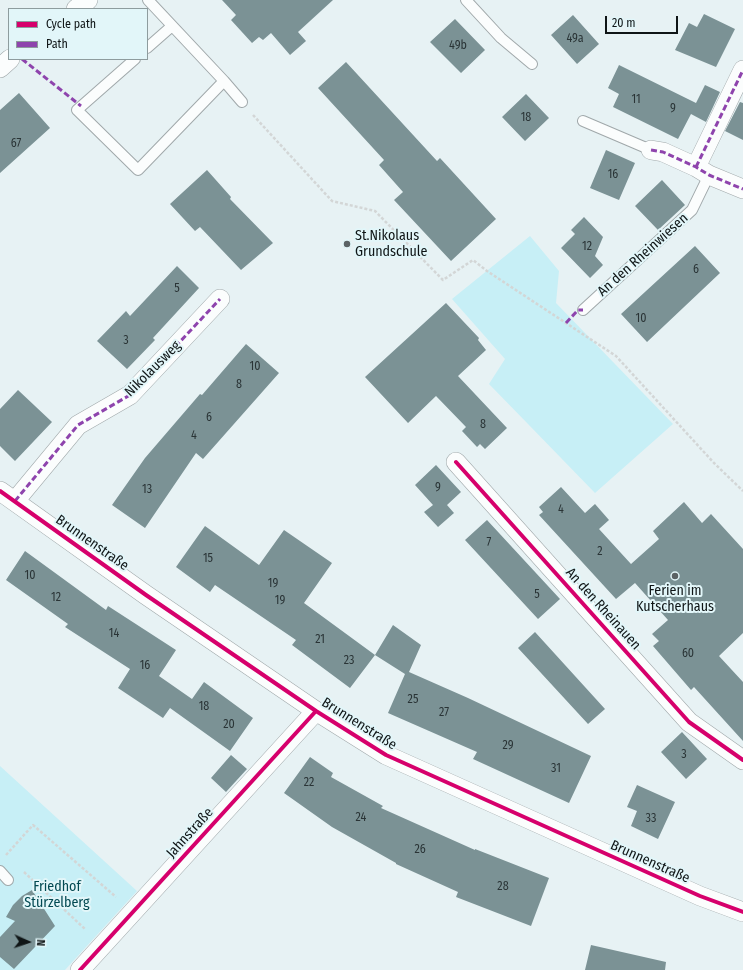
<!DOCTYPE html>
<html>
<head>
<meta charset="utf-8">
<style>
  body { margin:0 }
  #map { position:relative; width:743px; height:970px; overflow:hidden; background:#e7f2f4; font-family:"Fira Sans Condensed",sans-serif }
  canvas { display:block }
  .legend { position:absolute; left:8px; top:8px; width:140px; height:52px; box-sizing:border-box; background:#e2f6f9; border:1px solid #8e9c9e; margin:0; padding:5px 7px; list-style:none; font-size:12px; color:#0f1516 }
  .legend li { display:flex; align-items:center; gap:8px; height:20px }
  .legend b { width:20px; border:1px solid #8e9c9e }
  .north { position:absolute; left:8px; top:922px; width:40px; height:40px; -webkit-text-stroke:3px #e2f6f9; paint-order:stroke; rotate:93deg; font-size:11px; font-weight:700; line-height:16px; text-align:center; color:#0f1516 }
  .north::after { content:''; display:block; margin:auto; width:14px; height:18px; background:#0f1516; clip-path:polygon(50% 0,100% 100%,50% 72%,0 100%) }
  .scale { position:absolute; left:605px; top:16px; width:73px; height:18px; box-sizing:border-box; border:2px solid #0f1516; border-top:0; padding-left:5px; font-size:12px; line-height:14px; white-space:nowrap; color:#0f1516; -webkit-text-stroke:3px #e2f6f9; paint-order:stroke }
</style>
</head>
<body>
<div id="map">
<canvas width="743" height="970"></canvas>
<ul class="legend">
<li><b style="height:5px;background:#d6006c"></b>Cycle path</li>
<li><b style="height:5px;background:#8e44ad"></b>Path</li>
</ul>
<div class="north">N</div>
<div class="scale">20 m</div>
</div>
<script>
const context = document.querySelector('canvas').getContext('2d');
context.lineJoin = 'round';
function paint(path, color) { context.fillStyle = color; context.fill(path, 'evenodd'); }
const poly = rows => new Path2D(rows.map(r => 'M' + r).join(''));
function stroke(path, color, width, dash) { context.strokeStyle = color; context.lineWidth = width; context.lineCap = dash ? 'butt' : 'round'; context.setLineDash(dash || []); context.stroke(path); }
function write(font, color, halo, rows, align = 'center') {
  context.font = font + ' "Fira Sans Condensed",sans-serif'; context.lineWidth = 4; context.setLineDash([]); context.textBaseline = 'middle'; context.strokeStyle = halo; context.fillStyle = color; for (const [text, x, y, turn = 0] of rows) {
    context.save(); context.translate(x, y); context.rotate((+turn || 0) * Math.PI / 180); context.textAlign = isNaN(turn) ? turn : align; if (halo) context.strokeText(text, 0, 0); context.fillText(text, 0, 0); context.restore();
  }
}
const green = poly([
  [530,236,559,271,556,303,673,424,595,493,528,424,489,384,505,359,452,299],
  [0,766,137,891,65,970,0,970]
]);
const building = poly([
  [222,0,333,0,298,32,306,41,290,55,271,33,263,40,259,37,252,43,231,20,236,15],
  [704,14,735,29,716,67,675,50,689,23,697,27],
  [573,15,599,44,577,64,551,35],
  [455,19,485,50,461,73,430,42],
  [346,62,437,161,440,158,496,219,451,261,394,200,403,192,379,165,384,160,318,88],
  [619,65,696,103,705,85,720,92,706,122,691,114,678,139,613,107,619,94,608,88],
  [19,93,50,128,0,173,0,110],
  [526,94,549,118,525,141,502,117],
  [740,102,743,103,743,140,725,131],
  [606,150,635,163,619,200,590,188],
  [207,170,231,197,230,199,273,243,241,270,200,227,195,231,170,204],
  [662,180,685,205,658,230,635,206],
  [584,217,603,237,595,256,603,265,590,278,561,248,575,234,571,230],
  [695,246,720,273,647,342,621,314],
  [177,266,199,288,153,338,155,340,127,369,97,341,126,311,130,316],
  [446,303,479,338,478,340,486,350,458,376,507,428,485,449,480,444,477,447,462,431,466,427,436,396,408,423,365,377],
  [246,344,279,373,203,459,196,453,145,528,112,505,145,458,200,394,202,395],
  [18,390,52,422,15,461,0,446,0,409],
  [436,465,461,492,447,505,454,513,438,527,424,512,433,505,415,485],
  [561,487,585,513,595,504,609,520,599,529,631,564,659,539,653,531,684,502,702,523,711,514,743,549,743,633,719,656,743,682,743,741,694,687,691,690,653,646,659,641,652,634,668,620,635,583,616,599,539,515,543,512,539,507],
  [487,520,560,599,538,619,465,540],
  [205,526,259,565,284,530,332,563,304,603,375,655,393,625,421,645,409,672,468,698,591,756,569,803,473,759,477,752,388,713,405,674,375,655,350,688,292,645,296,640,215,585,210,592,176,567],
  [25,551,106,610,108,606,176,650,159,676,192,699,204,682,253,718,230,751,170,708,163,718,118,688,130,669,65,627,68,624,6,580],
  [535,632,605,709,588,724,518,648],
  [682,732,707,759,686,779,661,752],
  [231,755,247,769,226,792,211,778],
  [310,757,333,773,331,777,383,806,381,808,475,850,475,849,549,878,531,926,456,897,458,892,396,864,396,863,332,827,284,793],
  [637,785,675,802,658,839,631,826,637,811,627,807],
  [32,890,55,926,14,969,0,957,0,937,15,921,6,917,13,905,22,896],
  [591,945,666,962,665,970,585,970]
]);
const path = poly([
  [253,115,332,201,375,211,443,280,473,260,487,271,616,356,714,463,743,491],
  [6,855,33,825,116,897],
  [24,872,86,930]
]);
const service = poly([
  [148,0,224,81,242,102],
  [466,0,501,38,532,64],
  [147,48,172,26],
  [135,59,77,110,138,170,224,81],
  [583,121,651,150],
  [583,310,692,210,709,175],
  [0,871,8,880]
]);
const minor = poly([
  [76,9,88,0],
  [0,68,10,59],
  [651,150,663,152,696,167,709,175,743,189],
  [696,167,743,70],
  [456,462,689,722,743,760],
  [0,491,146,595,316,711,386,755,700,896,743,912],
  [15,501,78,425,130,395,220,299],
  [80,970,316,711]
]);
const quiet = poly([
  [22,59,81,106],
  [651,150,663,152,696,167,709,175,743,189],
  [696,167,743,70],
  [566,323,578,310,583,310],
  [15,501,78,425,130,395,220,299]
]);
const cycleway = poly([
  [456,462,689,722,743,760],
  [0,491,146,595,316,711,386,755,700,896,743,912],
  [80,970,316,711]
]);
const markers = [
  [347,244,4,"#5b6264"],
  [675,576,4,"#5b6264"]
];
const numberNames = [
  ["49a",575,39],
  ["49b",458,46],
  ["11",636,100],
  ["9",673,109],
  ["18",526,118],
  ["67",16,144],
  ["16",613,175],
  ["12",587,247],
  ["6",696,270],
  ["5",177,289],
  ["10",641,319],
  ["3",126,341],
  ["10",255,367],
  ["8",239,385],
  ["6",209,418],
  ["8",483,425],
  ["4",194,436],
  ["9",438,488],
  ["13",147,490],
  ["4",561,510],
  ["7",489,543],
  ["2",600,552],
  ["15",208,559],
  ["10",30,576],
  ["19",273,584],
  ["5",537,595],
  ["12",56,598],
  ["19",280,601],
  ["14",114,634],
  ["21",320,640],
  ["60",688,654],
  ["23",349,661],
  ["16",145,666],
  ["25",413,700],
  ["18",204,707],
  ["27",444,713],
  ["20",229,725],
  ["29",508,746],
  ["3",684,755],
  ["31",556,769],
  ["22",309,783],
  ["24",361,818],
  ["33",651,819],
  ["26",420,850],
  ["28",503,887]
];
const poiNames = [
  ["St.Nikolaus",355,236],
  ["Grundschule",355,252],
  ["Ferien im",675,591,"center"],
  ["Kutscherhaus",675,607,"center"]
];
const streetNames = [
  ["An den Rheinwiesen",643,255,-42],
  ["Nikolausweg",153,369,-45],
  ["Brunnenstraße",92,543,35],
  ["An den Rheinauen",603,609,48],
  ["Brunnenstraße",359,724,32],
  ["Jahnstraße",190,833,-48],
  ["Brunnenstraße",650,862,24]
];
const parkNames = [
  ["Friedhof",57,887],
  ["Stürzelberg",57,903]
];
paint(green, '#c7eff6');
paint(building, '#7b9295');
stroke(service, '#a0a8aa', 12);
stroke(minor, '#a0a8aa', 20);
stroke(path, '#d3d6d6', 2.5, [3, 2]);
stroke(service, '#fbfdfd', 10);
stroke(minor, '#fbfdfd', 19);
stroke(quiet, '#8e44ad', 3, [6, 3]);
stroke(cycleway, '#d6006c', 4);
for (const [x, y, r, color] of markers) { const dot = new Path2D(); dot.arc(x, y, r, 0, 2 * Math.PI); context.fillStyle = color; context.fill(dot); stroke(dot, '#e2f6f9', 1.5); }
write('12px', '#2a3436', null, numberNames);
write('14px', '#0f1516', '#e2f6f9', poiNames, 'left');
write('14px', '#0f1516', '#e2f6f9', streetNames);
write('14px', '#024952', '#e2f6f9', parkNames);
</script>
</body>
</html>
